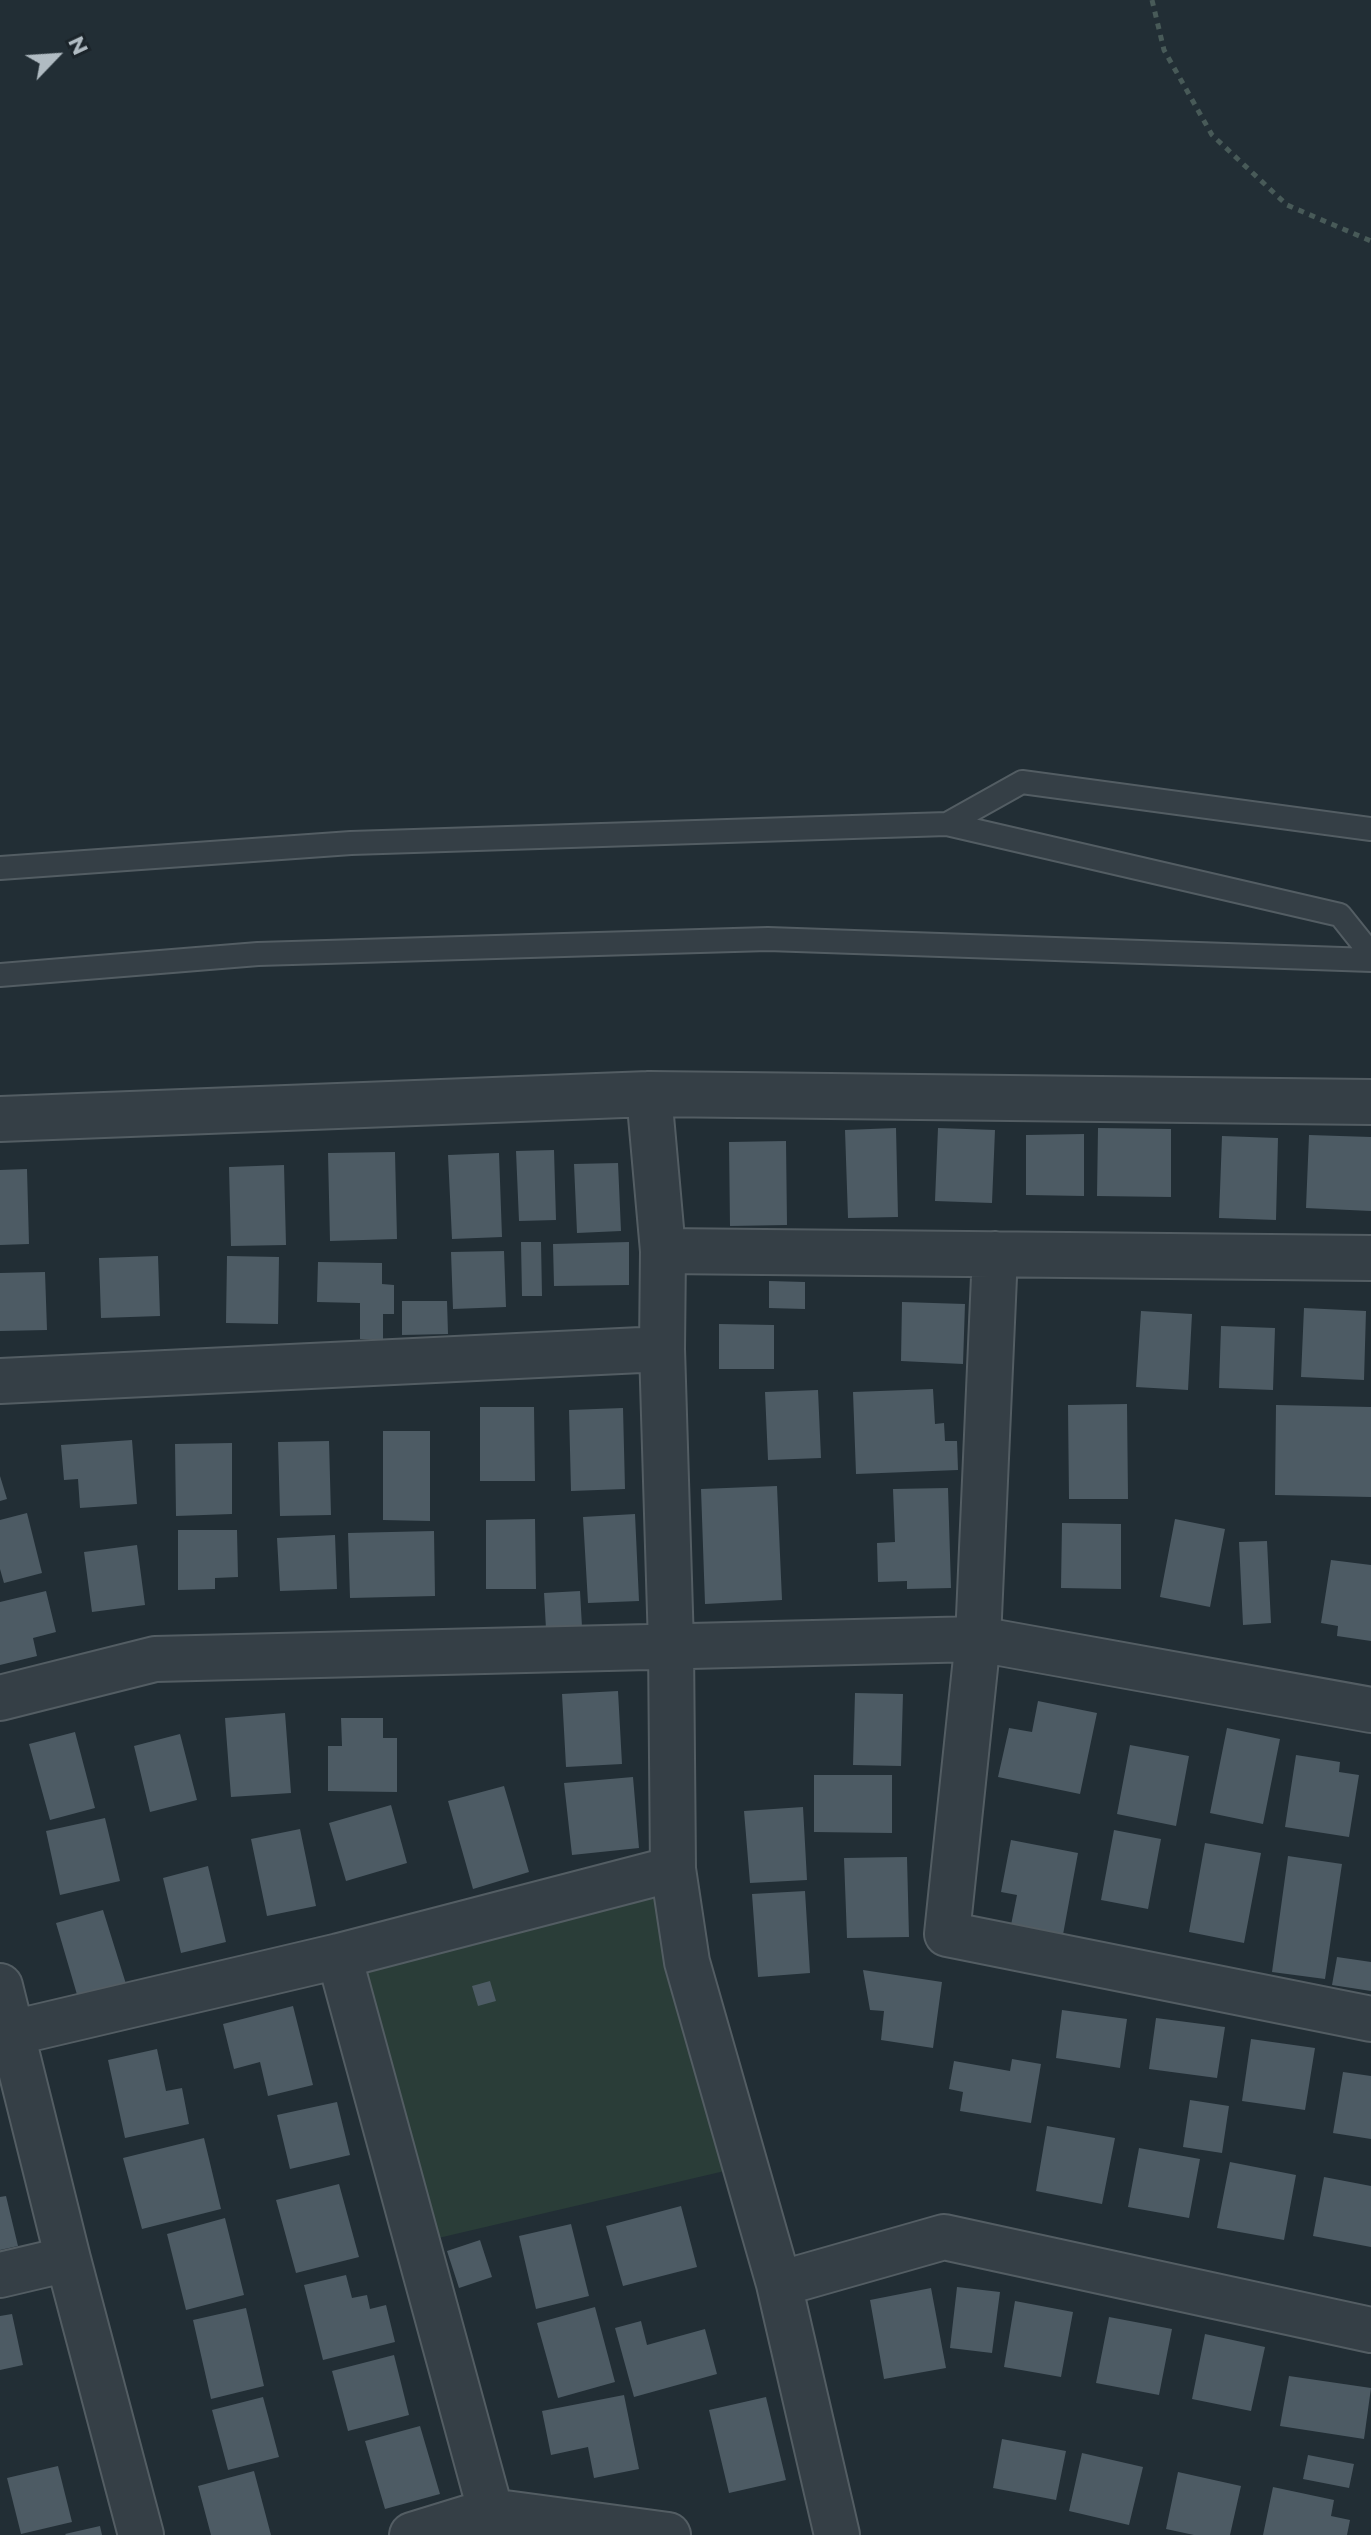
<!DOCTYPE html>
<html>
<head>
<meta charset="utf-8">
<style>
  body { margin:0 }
  #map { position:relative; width:1371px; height:2535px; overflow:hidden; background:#222e35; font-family:Montserrat,sans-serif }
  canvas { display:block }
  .north { position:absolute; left:16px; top:16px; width:80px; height:80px; -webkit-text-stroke:6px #1b242a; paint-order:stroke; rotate:65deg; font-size:22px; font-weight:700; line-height:32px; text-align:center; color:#b0bbc2 }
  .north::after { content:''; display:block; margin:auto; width:28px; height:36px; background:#b0bbc2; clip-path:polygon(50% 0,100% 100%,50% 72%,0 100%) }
</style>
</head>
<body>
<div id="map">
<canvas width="1371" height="2535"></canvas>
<div class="north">N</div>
</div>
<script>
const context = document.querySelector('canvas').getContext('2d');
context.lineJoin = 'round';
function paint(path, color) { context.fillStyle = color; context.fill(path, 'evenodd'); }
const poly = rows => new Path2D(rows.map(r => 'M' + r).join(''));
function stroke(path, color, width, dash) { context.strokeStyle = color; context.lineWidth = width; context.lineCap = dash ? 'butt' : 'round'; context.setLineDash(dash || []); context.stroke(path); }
const green = poly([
  [673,1869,746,2166,417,2243,339,1956]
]);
const building = poly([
  [896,1128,898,1217,848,1218,845,1130],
  [938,1128,995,1130,992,1203,935,1201],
  [1098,1128,1171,1129,1171,1197,1097,1196],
  [1084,1134,1084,1196,1026,1195,1026,1135],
  [1309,1135,1371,1137,1371,1211,1306,1208],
  [1222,1136,1278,1138,1276,1220,1219,1218],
  [786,1141,787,1225,730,1226,729,1142],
  [554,1150,556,1220,519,1221,516,1151],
  [395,1152,397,1239,330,1241,328,1153],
  [499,1153,502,1237,452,1239,448,1155],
  [618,1163,621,1231,577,1233,574,1164],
  [284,1165,286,1245,231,1246,229,1167],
  [27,1169,29,1244,0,1245,0,1170],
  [521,1242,541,1242,542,1296,522,1296],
  [629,1242,629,1285,554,1286,553,1244],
  [504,1251,506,1307,453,1309,451,1252],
  [158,1256,160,1316,101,1318,99,1258],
  [227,1256,279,1257,278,1324,226,1323],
  [318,1262,382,1263,382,1284,394,1285,394,1314,383,1314,383,1340,360,1339,360,1303,317,1302],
  [45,1272,47,1330,0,1331,0,1273],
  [769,1281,805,1282,805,1309,769,1308],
  [402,1301,447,1301,448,1334,402,1335],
  [902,1302,965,1304,963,1364,901,1361],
  [1304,1308,1366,1311,1364,1380,1301,1377],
  [1141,1311,1192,1314,1188,1390,1136,1387],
  [719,1324,774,1325,774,1369,719,1369],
  [1221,1326,1275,1328,1273,1390,1219,1388],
  [933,1389,935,1424,944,1423,945,1441,957,1441,958,1470,856,1474,853,1392],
  [818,1390,821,1458,768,1460,765,1392],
  [1127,1404,1128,1499,1069,1499,1068,1405],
  [1276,1405,1371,1407,1371,1497,1275,1495],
  [480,1407,534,1407,535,1481,480,1481],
  [623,1408,625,1489,571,1491,569,1410],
  [383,1431,430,1431,430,1521,383,1520],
  [132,1440,137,1504,80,1508,78,1479,64,1480,61,1445],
  [329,1441,331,1515,280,1516,278,1442],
  [232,1443,232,1514,176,1516,175,1444],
  [0,1476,7,1499,0,1501],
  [777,1486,782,1600,705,1604,701,1489],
  [948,1488,951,1588,907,1589,907,1581,878,1582,877,1543,895,1542,893,1489],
  [27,1513,42,1573,4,1583,0,1569,0,1520],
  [635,1514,639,1601,588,1603,583,1517],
  [535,1519,536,1589,486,1589,486,1520],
  [1175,1519,1225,1529,1210,1607,1160,1597],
  [1062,1523,1121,1524,1121,1589,1061,1588],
  [178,1530,237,1530,238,1577,215,1578,215,1589,178,1590],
  [434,1531,435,1596,350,1598,348,1533],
  [335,1535,337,1589,280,1591,277,1538],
  [1267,1541,1271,1623,1243,1625,1239,1542],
  [137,1545,145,1605,92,1612,84,1552],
  [1331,1560,1371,1565,1371,1641,1337,1636,1338,1626,1321,1623],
  [46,1591,56,1632,33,1638,37,1656,0,1665,0,1602],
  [580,1591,582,1627,546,1629,544,1593],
  [618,1691,622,1764,566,1767,562,1694],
  [855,1693,903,1694,901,1766,853,1765],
  [1038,1701,1097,1713,1080,1794,998,1777,1009,1728,1032,1732],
  [285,1713,291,1793,231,1797,225,1718],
  [341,1718,383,1718,383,1738,397,1738,397,1792,328,1791,328,1746,342,1746],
  [1227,1728,1280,1739,1263,1824,1210,1813],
  [75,1732,95,1808,50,1820,29,1744],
  [180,1734,197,1800,150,1812,134,1746],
  [1130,1745,1189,1756,1176,1826,1117,1814],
  [1296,1755,1340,1762,1339,1772,1359,1775,1349,1837,1285,1827],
  [814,1775,892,1775,892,1833,814,1832],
  [633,1777,639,1848,572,1855,564,1783],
  [504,1786,529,1872,473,1889,448,1801],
  [391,1805,407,1863,346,1881,329,1823],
  [803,1807,807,1880,750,1883,744,1811],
  [105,1818,120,1881,60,1895,46,1831],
  [300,1829,316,1906,267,1916,251,1839],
  [1114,1830,1161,1839,1148,1909,1101,1900],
  [1011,1840,1078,1853,1062,1940,1010,1930,1017,1895,1001,1892],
  [1205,1843,1261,1853,1244,1943,1189,1932],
  [1288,1856,1342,1864,1325,1979,1272,1972],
  [907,1857,909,1937,847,1938,844,1858],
  [208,1866,226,1942,181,1953,163,1878],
  [805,1891,810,1973,758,1977,752,1894],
  [103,1910,126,1984,78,1998,56,1923],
  [1337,1957,1371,1962,1371,1991,1332,1985],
  [863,1970,942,1982,933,2048,881,2040,884,2011,870,2010],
  [490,1981,496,2001,478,2006,472,1986],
  [293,2006,313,2085,268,2096,260,2062,234,2069,223,2024],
  [1062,2010,1127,2019,1120,2068,1056,2058],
  [1156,2018,1225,2027,1217,2078,1149,2069],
  [1251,2039,1315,2048,1305,2110,1242,2101],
  [157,2049,166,2091,182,2088,189,2124,125,2138,108,2060],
  [1012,2059,1041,2064,1031,2123,960,2111,963,2092,949,2089,954,2061,1010,2071],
  [1343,2072,1371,2076,1371,2139,1333,2133],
  [1190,2100,1229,2106,1222,2153,1183,2147],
  [337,2102,350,2155,290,2169,277,2115],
  [1047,2126,1115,2138,1102,2204,1036,2191],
  [204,2138,221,2209,142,2229,123,2158],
  [1139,2148,1200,2159,1189,2218,1128,2207],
  [1230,2162,1296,2175,1284,2240,1217,2228],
  [1324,2177,1371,2186,1371,2247,1313,2236],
  [339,2184,359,2257,296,2273,276,2200],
  [6,2196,18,2246,0,2250,0,2197],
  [681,2206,697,2267,623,2286,606,2226],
  [225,2218,244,2295,186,2310,167,2234],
  [571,2224,589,2296,536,2309,519,2236],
  [480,2240,492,2277,459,2288,447,2251],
  [346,2275,352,2298,367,2295,370,2309,386,2305,395,2342,323,2360,304,2285],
  [957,2287,1000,2292,992,2353,950,2348],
  [931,2288,946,2368,884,2379,870,2300],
  [1015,2301,1073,2312,1061,2377,1004,2367],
  [595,2307,615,2382,558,2398,537,2323],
  [246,2308,264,2386,211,2399,193,2320],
  [12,2314,23,2365,0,2370,0,2316],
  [1109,2317,1172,2329,1159,2395,1096,2383],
  [641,2321,647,2345,705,2329,717,2374,634,2397,615,2328],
  [1205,2334,1265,2347,1251,2411,1192,2399],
  [394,2355,409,2415,348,2431,332,2371],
  [1289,2376,1371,2388,1364,2439,1280,2426],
  [624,2395,639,2469,594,2478,588,2447,551,2455,542,2411],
  [263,2397,279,2457,228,2470,212,2410],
  [766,2397,786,2480,729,2493,709,2410],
  [420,2426,440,2494,385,2509,365,2441],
  [1002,2439,1066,2451,1056,2500,993,2488],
  [1082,2453,1143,2467,1129,2525,1069,2511],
  [1308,2455,1354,2464,1349,2488,1303,2479],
  [58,2466,72,2522,21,2534,7,2478],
  [254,2471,271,2535,211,2535,198,2486],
  [1178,2472,1241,2486,1230,2535,1194,2535,1166,2529],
  [1273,2487,1334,2500,1331,2516,1350,2520,1347,2535,1263,2535],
  [100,2526,102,2535,66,2535,65,2534]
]);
const path = poly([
  [1152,0,1164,50,1212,135,1287,205,1371,241]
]);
const service = poly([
  [947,824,1022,782,1371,829],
  [0,868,351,843,947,824,1340,915,1371,954],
  [0,975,258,954,768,939,1371,960]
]);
const minor = poly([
  [649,1094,663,1251,662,1349,671,1645,673,1869,687,1962,779,2284,837,2535],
  [0,1119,649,1094,1371,1102],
  [663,1251,1371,1258],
  [995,1254,978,1639,947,1934,1371,2019],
  [0,1381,662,1349],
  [0,1698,155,1659,978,1639,1371,1710],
  [339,1956,497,2535],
  [0,1986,68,2259,141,2535],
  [12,2033,339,1956,673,1869],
  [0,2275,68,2259],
  [779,2284,944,2237,1371,2330],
  [412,2535,490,2511,668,2535]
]);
paint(green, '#2a3d38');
paint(building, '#4d5b64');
stroke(service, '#535d63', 26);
stroke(minor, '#535d63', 48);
stroke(path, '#485a58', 5, [6, 6]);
stroke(service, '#353f46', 22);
stroke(minor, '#353f46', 44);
</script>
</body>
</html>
